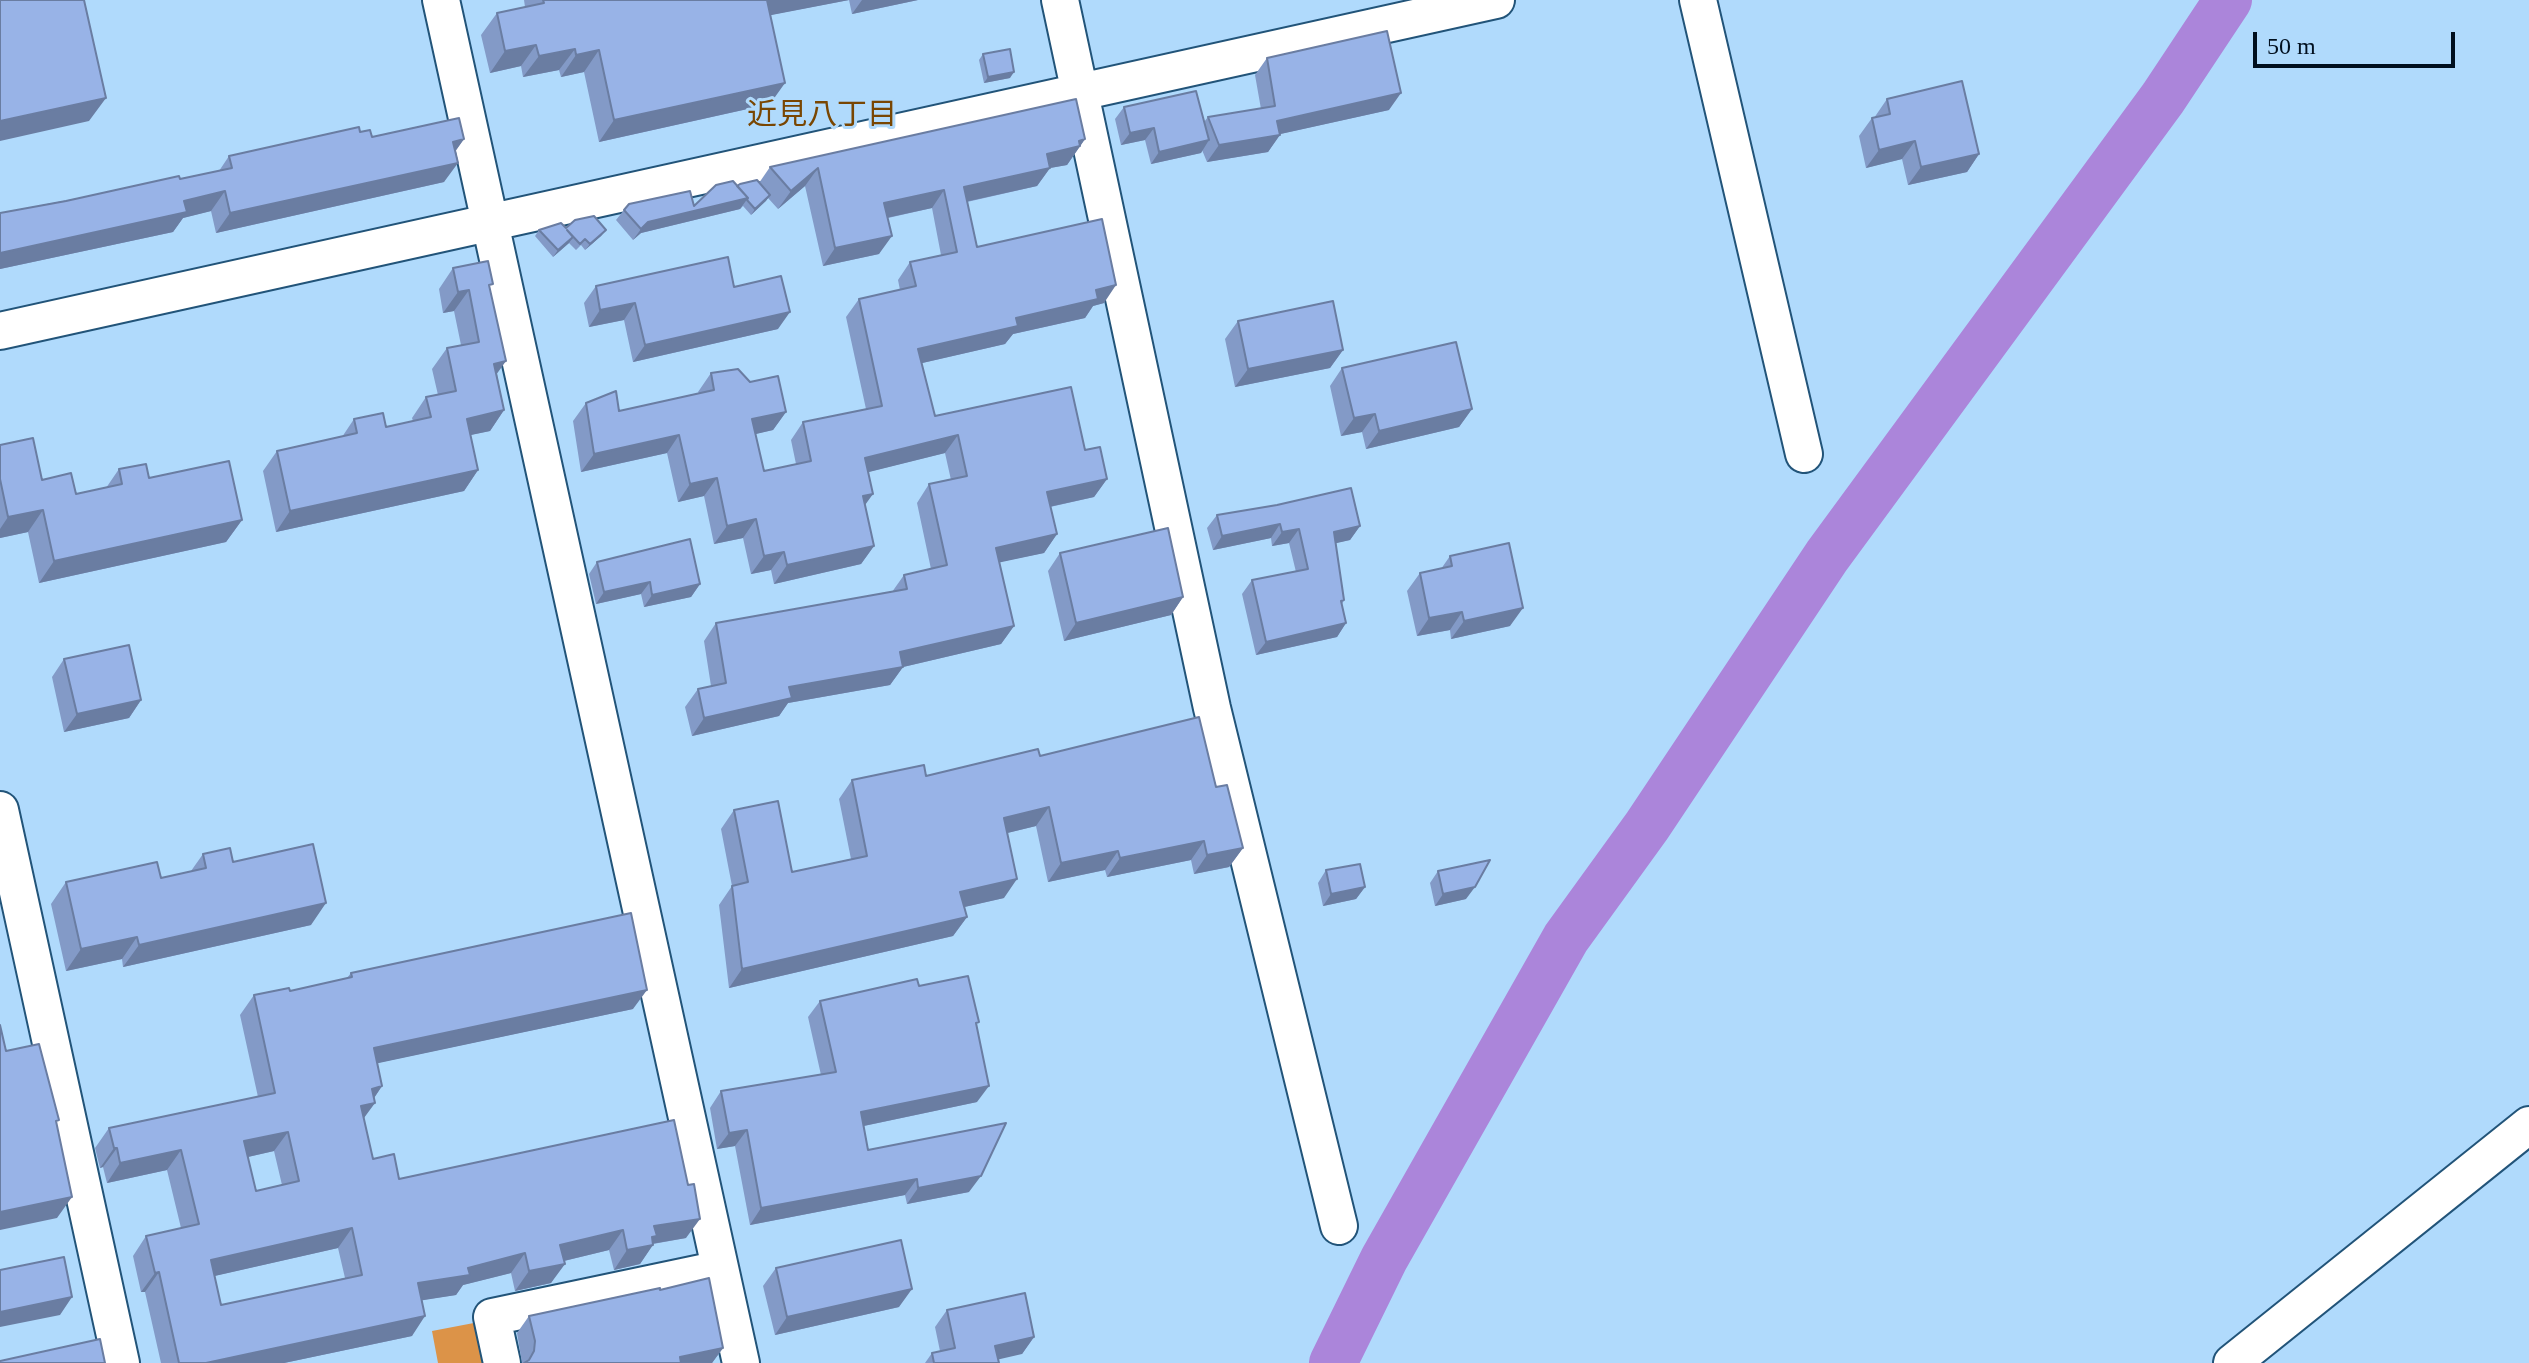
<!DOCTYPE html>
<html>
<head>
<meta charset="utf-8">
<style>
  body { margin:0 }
  #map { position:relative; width:2529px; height:1363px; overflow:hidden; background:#b0dafc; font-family:"Times New Roman",serif }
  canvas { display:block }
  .scale { position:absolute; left:2253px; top:32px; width:202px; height:36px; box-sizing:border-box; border:4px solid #000f1e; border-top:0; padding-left:10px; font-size:24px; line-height:28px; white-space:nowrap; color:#000f1e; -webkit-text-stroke:6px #b0dafc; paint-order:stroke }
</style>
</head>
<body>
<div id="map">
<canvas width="2529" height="1363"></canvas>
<div class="scale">50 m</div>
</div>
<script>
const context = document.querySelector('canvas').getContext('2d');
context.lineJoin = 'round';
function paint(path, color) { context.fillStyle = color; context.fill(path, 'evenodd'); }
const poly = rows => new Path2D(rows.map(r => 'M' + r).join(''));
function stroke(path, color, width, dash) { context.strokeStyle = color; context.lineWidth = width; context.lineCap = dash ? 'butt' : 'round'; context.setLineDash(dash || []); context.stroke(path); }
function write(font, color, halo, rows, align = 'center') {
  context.font = font + ' "Times New Roman","Noto Sans JP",serif'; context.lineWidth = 6; context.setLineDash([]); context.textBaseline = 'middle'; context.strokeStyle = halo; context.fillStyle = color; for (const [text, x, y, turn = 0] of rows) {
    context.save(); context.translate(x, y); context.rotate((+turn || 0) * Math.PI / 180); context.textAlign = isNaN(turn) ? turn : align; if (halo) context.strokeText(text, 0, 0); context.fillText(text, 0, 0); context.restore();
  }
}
const green = poly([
  [479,1322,487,1363,438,1363,432,1331]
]);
const river = poly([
  [1333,1363,1384,1259,1566,938,1647,826,1827,556,2163,98,2228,0]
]);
const minor = poly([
  [441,0,741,1363],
  [1060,0,1212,708,1339,1226],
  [1698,0,1804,454],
  [0,331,1496,0],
  [0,810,121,1363],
  [502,1363,492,1317,720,1269],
  [2232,1363,2529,1125]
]);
const wall = poly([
  [524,0,918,0,852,14,849,0,770,15,770,104,599,142,584,72,561,77,559,70,523,77,521,66,490,73,481,35,497,13,525,7],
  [983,54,1010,78,984,83,979,60],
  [1267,58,1389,110,1280,134,1268,152,1207,162,1202,150,1201,153,1151,164,1145,140,1121,145,1115,119,1124,107,1204,122,1208,117,1261,109,1255,75],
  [1887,99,1979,154,1967,172,1908,185,1902,159,1866,168,1859,136,1872,118,1874,118],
  [360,132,372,137,464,139,455,151,444,182,216,233,211,211,183,218,173,232,0,269,0,213,219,171,229,156],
  [1085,139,1067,165,1050,168,1037,186,967,202,977,247,1104,303,1093,306,1085,318,1013,334,1005,344,922,363,935,416,1085,450,1107,479,1094,497,1050,507,1057,534,1044,553,999,562,1014,626,1001,644,903,667,890,685,788,703,779,716,692,736,685,707,698,689,711,686,704,641,716,623,892,592,904,575,931,569,917,503,929,484,951,480,945,453,868,472,865,506,874,546,861,564,774,584,771,570,751,574,743,538,714,544,704,496,678,502,667,453,581,472,573,421,586,403,619,411,699,393,698,392,711,373,750,382,786,412,773,430,755,434,764,471,796,464,791,440,803,422,866,409,846,317,859,299,900,290,898,280,910,262,941,255,932,208,888,218,879,254,823,266,805,186,778,209,768,198,751,215,743,206,740,209,641,233,633,240,616,220,624,210,694,206,737,186,759,183,770,167],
  [566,228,606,230,601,236,585,250,581,245,576,250,569,243,553,257,535,236,539,230],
  [453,268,490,289,497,374,504,410,490,431,470,435,478,470,464,491,276,532,263,471,277,451,342,437,354,419,386,427,413,421,412,418,426,397,438,395,432,369,447,348,461,345,454,311,443,313,439,289],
  [596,286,734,287,778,329,633,362,624,320,589,327,584,303],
  [1238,321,1343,350,1330,368,1235,387,1225,339],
  [1342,368,1472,409,1459,427,1366,449,1362,432,1341,436,1330,386],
  [0,445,42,480,76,494,106,488,119,469,149,478,242,520,226,542,39,583,28,532,0,538],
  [1217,515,1360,526,1350,540,1335,543,1344,600,1342,604,1346,623,1337,637,1256,655,1242,594,1252,580,1296,572,1289,543,1272,546,1271,538,1213,550,1207,528],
  [1060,553,1183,597,1171,615,1064,641,1048,571],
  [1450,556,1510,626,1451,639,1450,630,1417,636,1407,591,1420,573,1441,569],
  [597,562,700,584,691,597,644,607,641,594,596,604,589,574],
  [64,659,141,700,129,718,64,732,52,677],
  [1040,756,1216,787,1243,848,1229,867,1194,874,1191,860,1107,877,1105,870,1048,882,1036,826,1007,833,1004,898,964,907,967,917,953,936,729,988,719,905,732,886,721,829,734,810,792,872,851,859,839,799,852,780,926,776],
  [203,854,233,862,311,925,123,967,122,959,66,971,51,904,66,882,161,878,191,871],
  [1326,870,1365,887,1356,899,1323,906,1318,883],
  [1438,871,1466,899,1435,906,1430,883],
  [351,973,633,1009,377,1063,382,1086,374,1098,364,1118,373,1159,399,1179,686,1238,653,1244,640,1264,614,1270,609,1250,564,1261,551,1283,515,1291,511,1273,463,1285,456,1295,422,1300,412,1336,284,1363,161,1363,145,1292,141,1292,133,1256,146,1236,181,1228,167,1170,107,1183,103,1167,100,1168,95,1148,109,1128,258,1097,240,1015,254,995,290,991,347,978],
  [274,1151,282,1185,256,1191,248,1157],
  [338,1248,345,1278,221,1305,214,1276],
  [919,986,976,1025,977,1102,864,1126,868,1150,969,1192,907,1204,905,1195,750,1225,735,1146,717,1149,710,1108,721,1091,821,1075,808,1017,820,1001],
  [776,1268,899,1307,775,1335,763,1286],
  [660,1290,723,1348,712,1363,522,1363,517,1333,529,1316],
  [947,1310,1034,1337,1022,1354,940,1351,935,1327],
  [932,1353,934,1363,925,1363]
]);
const shadedWall = poly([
  [764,0,849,0,751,19],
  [862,0,918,0,852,14],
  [536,45,521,66,490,73,505,51],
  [575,49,559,70,523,77,539,56],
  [599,50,584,72,561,77,576,55],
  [1014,72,1010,78,984,83,988,77],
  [785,83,770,104,599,142,614,120],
  [1401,93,1389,110,1276,135,1280,135,1268,152,1207,162,1219,145,1277,121],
  [106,98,89,121,0,141,0,121],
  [1154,128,1145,140,1121,145,1130,133],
  [464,139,450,159,453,142],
  [1085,139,1067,165,1050,168,1037,186,951,205,964,187],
  [1209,140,1201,153,1151,164,1159,152],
  [1915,141,1902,159,1866,168,1879,150],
  [1979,154,1967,172,1908,185,1921,167],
  [458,163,444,182,216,233,230,213],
  [818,168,805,186,778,209,791,191],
  [944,190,932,208,872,221,884,203],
  [225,191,211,211,183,218,173,232,0,269,0,253,184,201],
  [770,195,766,201,751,215,755,209],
  [748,198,740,209,641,233,633,240,641,229,648,222],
  [606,230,601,236,585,250,590,244],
  [892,236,879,254,823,266,835,248],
  [573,237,569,243,553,257,558,250],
  [1116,285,1104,303,1093,306,1085,318,1013,334,1005,344,905,367,918,349,1016,318,1096,290],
  [469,290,454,311,443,313,458,292],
  [635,303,624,320,589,327,600,310],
  [790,312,778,329,633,362,645,345],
  [1343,350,1330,368,1235,387,1248,369],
  [506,361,491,382,494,364],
  [1472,409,1459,427,1366,449,1379,431],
  [504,410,490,431,452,439,467,419],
  [786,412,773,430,739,438,752,419],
  [1375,414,1362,432,1341,436,1354,418],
  [679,435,667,453,581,472,594,454],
  [958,435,945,453,853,476,865,458],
  [478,470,464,491,276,532,290,511],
  [717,478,704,496,678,502,690,484],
  [1107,479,1094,497,1035,510,1047,492],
  [873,494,860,512,863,496],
  [43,510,28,532,0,538,0,529,8,517],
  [756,519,743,538,714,544,727,526],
  [242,520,226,542,39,583,54,561],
  [1280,524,1271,538,1213,550,1222,536],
  [1360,526,1350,540,1324,546,1334,532],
  [1299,529,1289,543,1272,546,1282,532],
  [1057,534,1044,553,983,566,996,548],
  [874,546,861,564,774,584,787,565],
  [784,552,771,570,751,574,764,556],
  [650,582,641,594,596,604,604,592],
  [700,584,691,597,644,607,652,595],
  [1183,597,1171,615,1064,641,1076,623],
  [1523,608,1510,626,1451,639,1464,621],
  [1462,612,1450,630,1417,636,1429,618],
  [1346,623,1337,637,1256,655,1266,642],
  [1014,626,1001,644,903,667,890,685,788,703,779,716,692,736,704,718,789,687,900,652],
  [141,700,129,718,64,732,77,714],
  [1049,807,1036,826,991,837,1004,818],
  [1204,841,1191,860,1107,877,1120,858],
  [1243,848,1229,867,1194,874,1207,855],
  [1118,851,1105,870,1048,882,1061,863],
  [1017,879,1004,898,947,911,960,892],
  [1365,887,1356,899,1323,906,1331,894],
  [1475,887,1466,899,1435,906,1443,894],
  [326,903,311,925,123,967,139,945],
  [967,917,953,936,729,988,742,969],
  [137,937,122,959,66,971,81,949],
  [647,990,633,1009,360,1067,374,1048],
  [382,1086,370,1104,375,1103,361,1122,348,1125,372,1089],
  [989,1086,977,1102,849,1129,861,1112],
  [747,1130,735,1146,717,1149,729,1133],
  [288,1132,274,1151,230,1161,244,1141],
  [114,1148,117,1148,103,1167,100,1168],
  [181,1150,167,1170,107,1183,120,1163],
  [981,1176,969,1192,907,1204,918,1188],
  [917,1179,905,1195,750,1225,761,1208],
  [72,1197,57,1218,0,1230,0,1212],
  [700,1219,686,1238,651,1244,653,1245,640,1264,614,1270,627,1250,654,1226],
  [352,1228,338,1248,197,1280,211,1260],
  [623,1230,609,1250,547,1265,560,1245],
  [525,1253,511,1273,463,1285,456,1295,405,1303,418,1283,468,1268],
  [565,1264,551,1283,515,1291,529,1271],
  [159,1272,145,1292,141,1292,155,1273],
  [912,1289,899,1307,775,1335,787,1317],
  [72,1297,60,1315,0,1327,0,1312],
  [425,1316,412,1336,284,1363,206,1363],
  [1034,1337,1022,1354,983,1363,995,1346],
  [723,1348,712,1363,676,1363,680,1357]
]);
const building = poly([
  [0,0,84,0,106,98,0,121,0,0],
  [543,0,767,0,785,83,614,120,599,50,576,55,575,49,539,56,536,45,505,51,497,13,544,3,543,0],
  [1387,31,1401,93,1277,121,1280,135,1219,145,1208,117,1275,106,1267,58,1387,31],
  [1010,49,1014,72,988,77,983,54,1010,49],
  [1962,81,1979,154,1921,167,1915,141,1879,150,1872,118,1890,114,1887,99,1962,81],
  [1196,91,1209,140,1159,152,1154,128,1130,133,1124,107,1196,91],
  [1076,99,1085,139,1079,141,1080,146,1047,154,1050,168,964,187,977,247,1102,219,1116,285,1096,290,1098,299,1016,318,1018,326,918,349,935,416,1071,387,1085,450,1100,447,1107,479,1047,492,1057,534,996,548,1014,626,900,652,903,667,789,687,792,698,704,718,698,689,726,683,716,623,907,589,904,575,947,565,929,484,967,476,958,435,865,458,873,494,863,496,874,546,787,565,784,552,764,556,756,519,727,526,717,478,690,484,679,435,594,454,586,403,616,391,619,411,714,390,711,373,738,369,750,382,778,376,786,412,752,419,764,471,811,461,803,422,882,406,859,299,916,286,910,262,957,252,944,190,884,203,892,236,835,248,818,168,791,191,770,167,1076,99],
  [459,118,464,139,453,142,458,163,230,213,225,191,184,201,187,212,0,253,0,213,66,201,179,176,180,179,232,168,229,156,359,127,360,132,370,130,372,137,459,118],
  [757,180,770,195,755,209,747,200,748,198,737,186,740,184,757,180],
  [733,181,748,198,648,222,641,229,624,210,629,204,690,191,694,206,716,185,733,181],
  [594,216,606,230,590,244,585,239,580,244,567,230,573,237,558,250,539,230,561,223,566,228,575,220,594,216],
  [728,257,734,287,781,276,790,312,645,345,635,303,600,310,596,286,728,257],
  [488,261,493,284,489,285,506,361,494,364,504,410,467,419,478,470,290,511,277,451,357,433,354,419,383,413,386,427,431,417,426,397,456,391,447,348,479,342,469,290,458,292,453,268,488,261],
  [1333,301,1343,350,1248,369,1238,321,1333,301],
  [1456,342,1472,409,1379,431,1375,414,1354,418,1342,368,1456,342],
  [33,438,42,480,71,473,76,494,122,484,119,469,146,464,149,478,229,461,242,520,54,561,43,510,8,517,0,479,0,445,33,438],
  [1351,488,1360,526,1334,532,1344,600,1341,601,1346,623,1266,642,1252,580,1308,569,1299,529,1282,532,1280,524,1222,536,1217,515,1277,505,1351,488],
  [1168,528,1183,597,1076,623,1060,553,1168,528],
  [690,539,700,584,652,595,650,582,604,592,597,562,690,539],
  [1509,543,1523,608,1464,621,1462,612,1429,618,1420,573,1452,566,1450,556,1509,543],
  [129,645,141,700,77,714,64,659,129,645],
  [1199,717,1216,787,1227,785,1243,848,1207,855,1204,841,1120,858,1118,851,1061,863,1049,807,1004,818,1017,879,960,892,967,917,742,969,732,886,748,882,734,810,778,801,792,872,867,856,852,780,924,765,926,776,1038,749,1040,756,1199,717],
  [313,844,326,903,139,945,137,937,81,949,66,882,157,862,161,878,206,868,203,854,230,848,233,862,313,844],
  [1490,860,1475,887,1443,894,1438,871,1490,860],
  [1360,864,1365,887,1331,894,1326,870,1360,864],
  [631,913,647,990,374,1048,382,1086,372,1089,375,1103,361,1106,373,1159,394,1154,399,1179,674,1120,688,1185,694,1184,700,1219,654,1226,657,1236,652,1237,653,1245,627,1250,623,1230,560,1245,565,1264,529,1271,525,1253,468,1268,470,1275,418,1283,425,1316,206,1363,179,1363,159,1272,155,1273,146,1236,199,1224,181,1150,120,1163,117,1148,114,1148,109,1128,275,1093,254,995,289,988,290,991,352,977,351,973,631,913],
  [288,1132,299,1181,256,1191,244,1141,288,1132],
  [352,1228,362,1275,221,1305,211,1260,352,1228],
  [968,976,979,1022,976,1023,989,1086,861,1112,868,1150,1006,1123,981,1176,918,1188,917,1179,761,1208,747,1130,729,1133,721,1091,836,1072,820,1001,917,979,919,986,968,976],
  [0,1025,6,1051,39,1044,59,1120,56,1121,72,1197,0,1212,0,1025],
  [901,1240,912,1289,787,1317,776,1268,901,1240],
  [64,1257,72,1297,0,1312,0,1270,64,1257],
  [709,1278,723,1348,680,1357,681,1363,524,1363,529,1360,534,1351,535,1341,529,1316,660,1288,660,1290,709,1278],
  [1025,1293,1034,1337,995,1346,999,1363,934,1363,932,1353,955,1348,947,1310,1025,1293],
  [100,1339,105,1363,0,1363,0,1361,100,1339]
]);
const neighbourhoodNames = [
  ["近見八丁目",822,116]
];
paint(green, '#dc9348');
stroke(river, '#ab85da', 48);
stroke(minor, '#225479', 40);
stroke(minor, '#fff', 36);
paint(wall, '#839ac7');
paint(shadedWall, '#6a7da2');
paint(building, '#98b3e7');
stroke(building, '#6a7da2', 2);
write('30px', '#794602', '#b0dafc', neighbourhoodNames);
</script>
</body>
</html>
